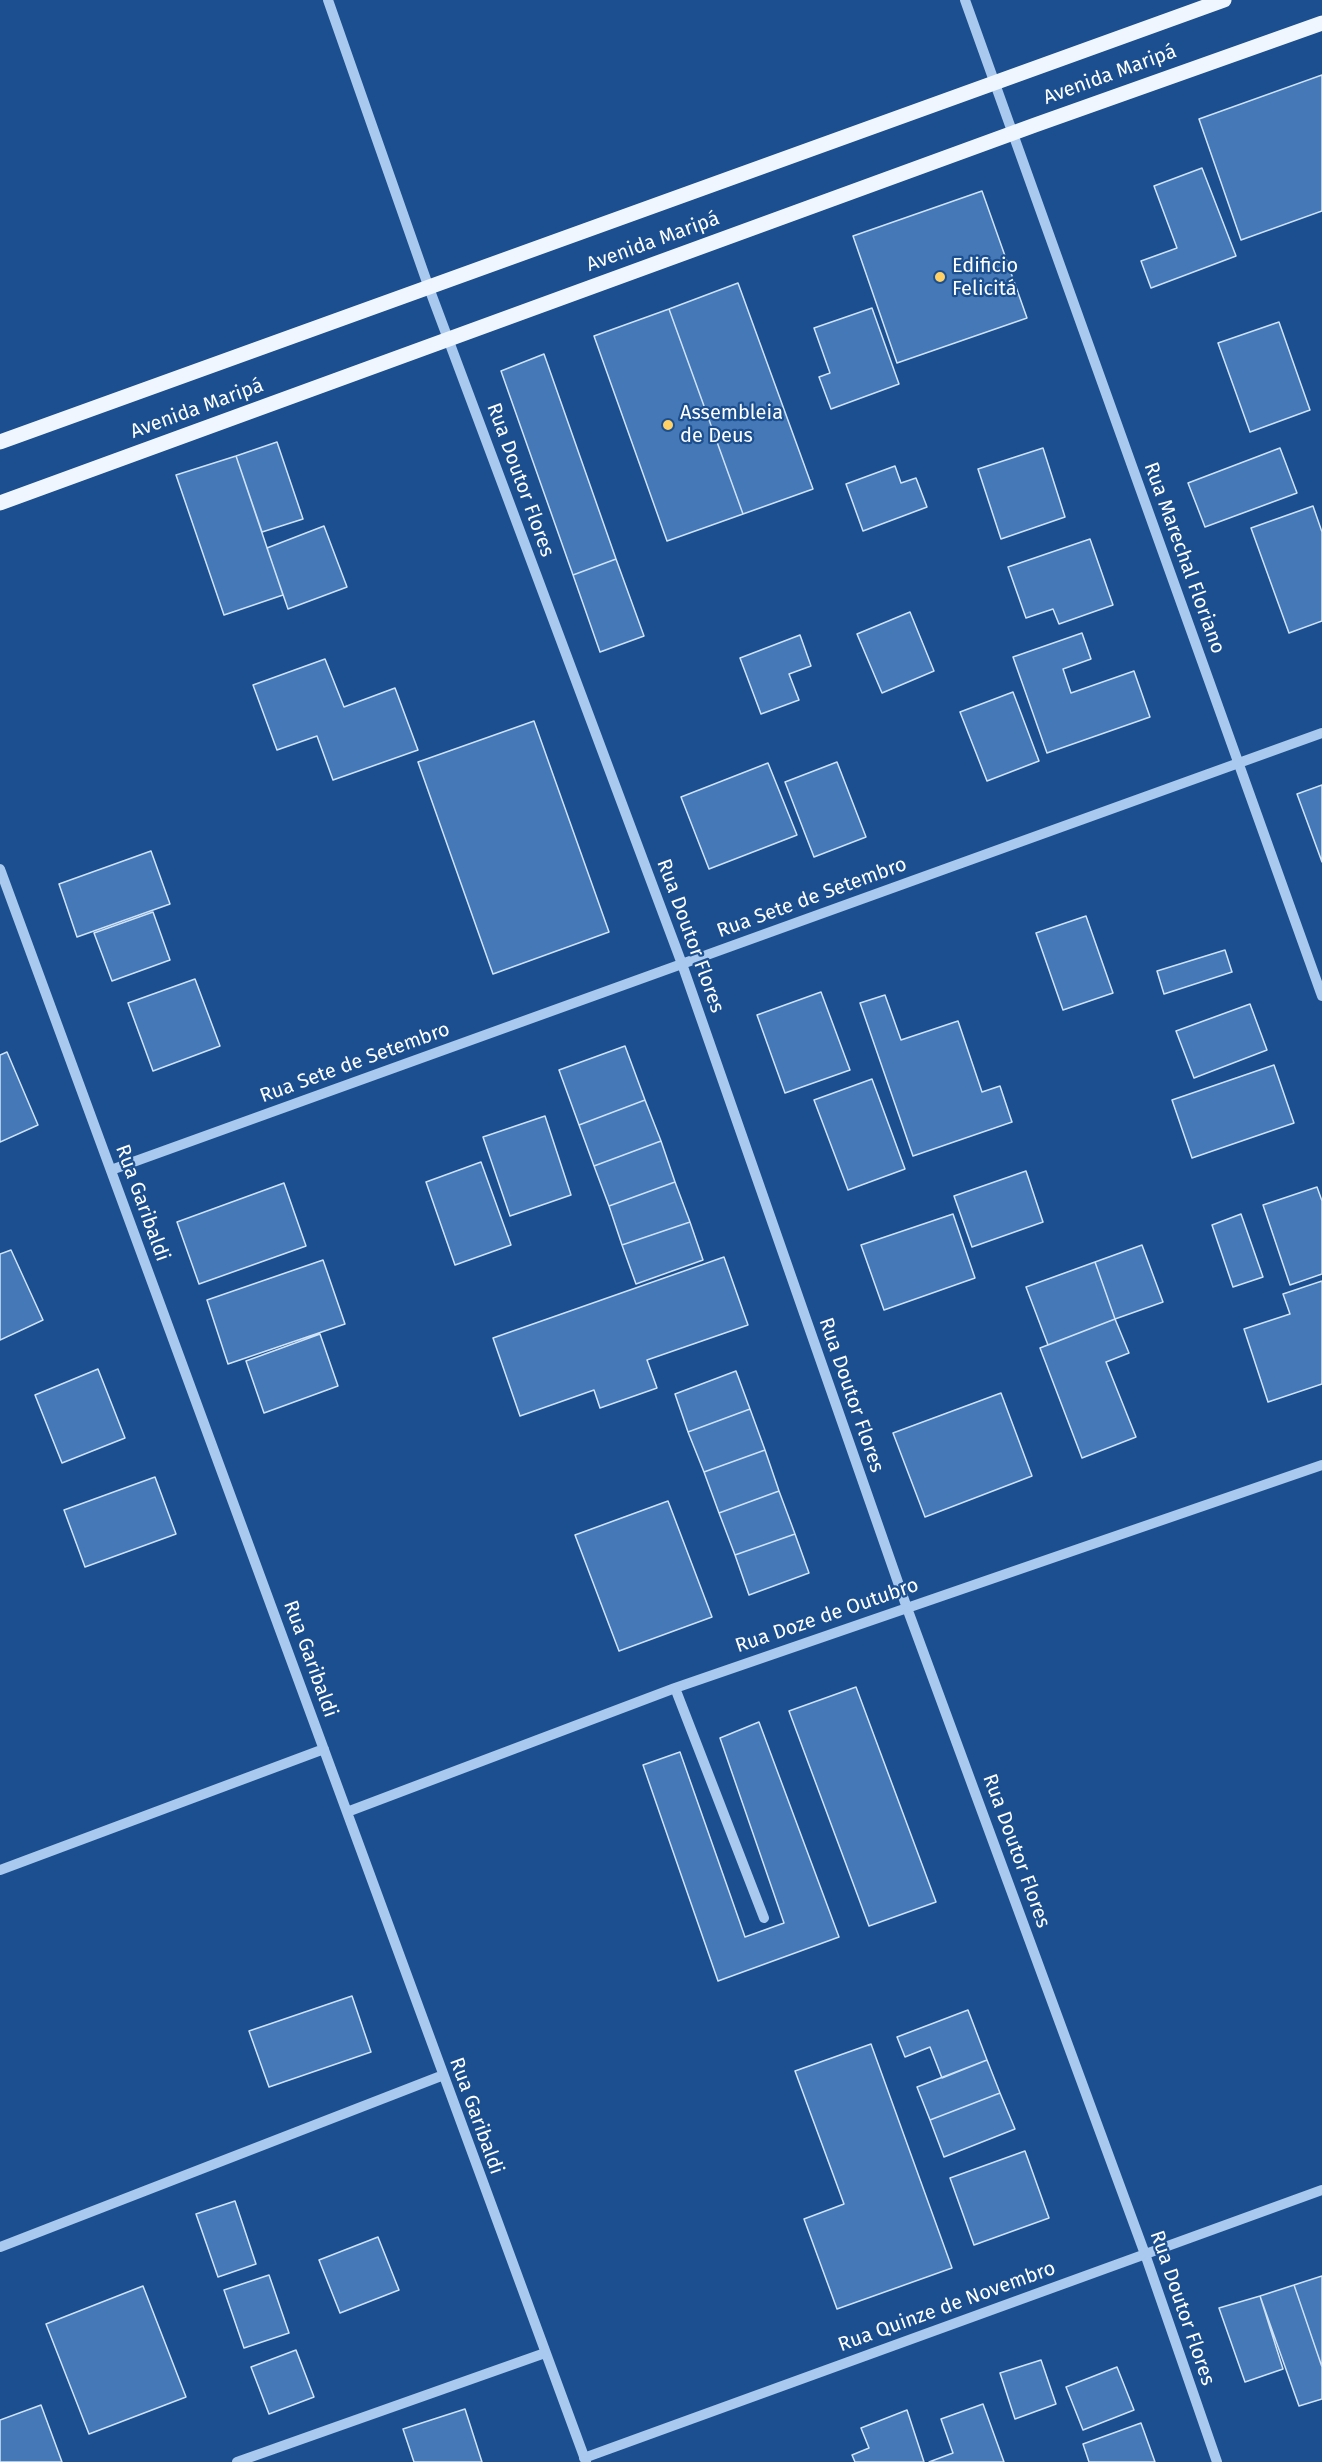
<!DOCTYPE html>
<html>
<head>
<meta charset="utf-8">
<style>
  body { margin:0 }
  canvas { display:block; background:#1b4f8f }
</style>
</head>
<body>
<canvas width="1322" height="2462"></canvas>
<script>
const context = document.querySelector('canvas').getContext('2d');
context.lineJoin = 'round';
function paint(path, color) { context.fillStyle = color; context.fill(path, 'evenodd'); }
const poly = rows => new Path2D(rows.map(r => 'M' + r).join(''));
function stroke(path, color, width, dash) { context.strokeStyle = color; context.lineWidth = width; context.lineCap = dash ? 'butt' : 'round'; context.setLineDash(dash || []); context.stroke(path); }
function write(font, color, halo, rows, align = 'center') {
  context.font = font + ' "Fira Sans",sans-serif'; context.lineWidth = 4.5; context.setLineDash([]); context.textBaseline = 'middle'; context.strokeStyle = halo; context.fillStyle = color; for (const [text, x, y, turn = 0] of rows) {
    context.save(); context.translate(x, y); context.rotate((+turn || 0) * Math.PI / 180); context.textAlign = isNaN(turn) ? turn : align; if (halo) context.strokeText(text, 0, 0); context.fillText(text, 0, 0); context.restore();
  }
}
const building = poly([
  [1322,75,1322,211,1241,240,1199,119,1322,75],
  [1202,168,1236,256,1151,288,1141,261,1177,248,1154,186,1202,168],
  [982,191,1027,318,897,363,853,236,982,191],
  [738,283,813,489,743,514,669,309,738,283],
  [872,308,899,384,831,409,819,377,830,373,814,328,872,308],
  [669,309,743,514,667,541,594,336,669,309],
  [1279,322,1310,410,1250,432,1218,343,1279,322],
  [544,354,616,559,573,575,501,371,544,354],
  [277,442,303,519,262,532,236,456,277,442],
  [1043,448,1065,517,1001,539,978,469,1043,448],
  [1280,448,1297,493,1205,527,1188,483,1280,448],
  [236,456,283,595,224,615,176,475,236,456],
  [895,466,901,483,916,478,927,507,863,531,846,484,895,466],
  [1313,506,1322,532,1322,621,1289,633,1251,528,1313,506],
  [324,526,347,587,288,609,267,548,324,526],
  [1090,539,1113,605,1059,624,1053,609,1026,618,1008,567,1090,539],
  [616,559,644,636,600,652,573,575,616,559],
  [910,612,934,671,882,693,857,634,910,612],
  [1082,633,1091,659,1063,669,1071,693,1134,671,1150,717,1047,753,1013,657,1082,633],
  [800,635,811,666,789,674,799,700,761,714,740,658,800,635],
  [325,659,344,707,395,688,418,750,333,780,317,736,277,750,253,685,325,659],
  [1013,692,1039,761,987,781,960,712,1013,692],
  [534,721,609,932,493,974,418,762,534,721],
  [837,762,866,837,814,857,785,782,837,762],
  [768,763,797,835,709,869,681,797,768,763],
  [1322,785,1322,862,1297,794,1322,785],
  [151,851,170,904,77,937,59,884,151,851],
  [153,912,170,960,112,981,94,933,153,912],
  [1086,916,1113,993,1063,1010,1036,933,1086,916],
  [1225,950,1232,972,1164,994,1157,971,1225,950],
  [195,979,220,1046,153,1071,128,1003,195,979],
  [821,992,850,1070,785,1093,757,1015,821,992],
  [885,995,901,1040,958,1021,982,1092,1000,1086,1012,1122,913,1156,860,1003,885,995],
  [1250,1004,1267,1050,1194,1078,1176,1031,1250,1004],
  [625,1046,645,1100,579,1125,559,1070,625,1046],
  [7,1052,38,1125,0,1142,0,1055,7,1052],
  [1274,1065,1294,1123,1192,1158,1172,1100,1274,1065],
  [872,1079,905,1169,848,1190,814,1100,872,1079],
  [645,1100,661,1141,594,1166,579,1125,645,1100],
  [545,1116,571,1195,510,1216,483,1137,545,1116],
  [661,1141,675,1182,609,1206,594,1166,661,1141],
  [481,1162,511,1245,455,1265,426,1182,481,1162],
  [1026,1171,1043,1222,972,1247,954,1196,1026,1171],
  [675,1182,690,1222,622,1245,609,1206,675,1182],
  [284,1183,306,1246,199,1284,177,1222,284,1183],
  [1317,1187,1322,1201,1322,1274,1290,1285,1263,1205,1317,1187],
  [953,1214,975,1278,884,1310,861,1245,953,1214],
  [1241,1214,1263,1277,1233,1287,1212,1225,1241,1214],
  [690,1222,703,1260,636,1284,622,1245,690,1222],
  [1142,1245,1163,1302,1115,1319,1095,1262,1142,1245],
  [11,1250,43,1320,0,1340,0,1254,11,1250],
  [724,1257,748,1325,647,1360,657,1388,600,1408,594,1390,520,1416,493,1338,724,1257],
  [323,1260,345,1324,228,1364,207,1300,323,1260],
  [1095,1262,1115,1319,1048,1345,1026,1287,1095,1262],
  [1322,1281,1322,1384,1268,1402,1244,1329,1290,1314,1283,1294,1322,1281],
  [1115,1319,1129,1353,1106,1362,1136,1437,1082,1458,1040,1348,1115,1319],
  [320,1334,338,1386,264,1413,246,1361,320,1334],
  [98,1369,125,1438,62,1463,35,1395,98,1369],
  [736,1371,750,1409,688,1432,675,1394,736,1371],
  [1001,1393,1032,1476,925,1517,893,1433,1001,1393],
  [750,1409,765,1450,704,1472,688,1432,750,1409],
  [765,1450,779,1491,719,1513,704,1472,765,1450],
  [155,1477,176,1534,85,1567,64,1510,155,1477],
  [779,1491,795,1534,735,1555,719,1513,779,1491],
  [668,1501,712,1617,619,1651,575,1535,668,1501],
  [795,1534,809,1573,749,1595,735,1555,795,1534],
  [856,1687,936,1902,869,1926,789,1711,856,1687],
  [759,1722,839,1937,718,1981,643,1765,680,1752,745,1937,784,1923,720,1738,759,1722],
  [352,1996,371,2052,269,2087,249,2031,352,1996],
  [968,2010,987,2060,942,2078,930,2047,905,2057,897,2037,968,2010],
  [871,2044,952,2268,837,2309,804,2219,844,2204,795,2071,871,2044],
  [987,2060,1000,2093,930,2120,917,2087,987,2060],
  [1000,2093,1015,2129,944,2157,930,2120,1000,2093],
  [1025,2151,1049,2218,974,2245,950,2178,1025,2151],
  [235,2201,256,2264,218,2277,196,2214,235,2201],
  [378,2237,399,2290,340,2313,319,2260,378,2237],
  [269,2275,289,2333,244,2348,224,2290,269,2275],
  [1322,2276,1322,2367,1294,2285,1322,2276],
  [1294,2285,1322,2367,1322,2399,1299,2406,1260,2296,1294,2285],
  [143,2286,186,2397,89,2434,46,2324,143,2286],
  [1260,2296,1283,2369,1245,2382,1219,2308,1260,2296],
  [296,2350,314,2397,269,2414,251,2367,296,2350],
  [1041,2360,1056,2404,1015,2419,1000,2373,1041,2360],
  [1117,2367,1134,2410,1083,2430,1066,2387,1117,2367],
  [983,2404,1004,2462,929,2462,953,2453,941,2419,983,2404],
  [41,2405,62,2462,0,2462,0,2420,41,2405],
  [465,2409,482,2462,414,2462,403,2429,465,2409],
  [907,2410,924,2462,855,2462,852,2455,869,2448,861,2428,907,2410],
  [1141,2423,1155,2462,1089,2462,1083,2444,1141,2423]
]);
const minor = poly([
  [328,0,429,288,682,964,907,1608,1145,2254,1217,2462],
  [965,0,1322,996],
  [0,869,586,2462],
  [111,1170,1322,733],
  [675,1688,764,1918],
  [347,1812,675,1688,1322,1465],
  [0,1870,324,1749],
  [0,2247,441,2076],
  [584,2458,1322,2190],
  [237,2462,545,2353]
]);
const major = poly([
  [0,442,1224,0],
  [0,503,1035,125,1322,23]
]);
const markers = [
  [940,277,6,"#ffd166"],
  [668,425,6,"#ffd166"]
];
const streetNames = [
  ["Avenida Maripá",1110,75,-20],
  ["Avenida Maripá",653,242,-20],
  ["Avenida Maripá",197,409,-20],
  ["Rua Doutor Flores",520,480,70],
  ["Rua Marechal Floriano",1184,558,70],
  ["Rua Sete de Setembro",812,898,-20],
  ["Rua Doutor Flores",690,936,70],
  ["Rua Sete de Setembro",355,1063,-20],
  ["Rua Garibaldi",142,1203,70],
  ["Rua Doutor Flores",851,1395,71],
  ["Rua Doze de Outubro",827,1616,-19],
  ["Rua Garibaldi",310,1659,70],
  ["Rua Doutor Flores",1016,1851,70],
  ["Rua Garibaldi",476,2116,70],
  ["Rua Quinze de Novembro",947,2307,-20],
  ["Rua Doutor Flores",1182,2308,71]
];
const poiNames = [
  ["Edificio",952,266],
  ["Felicitá",952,289],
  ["Assembleia",680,413],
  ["de Deus",680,436]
];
paint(building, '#4478b7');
stroke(building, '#cfe3fa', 1.5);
stroke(minor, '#a9c9ee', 10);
stroke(major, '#f0f6ff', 15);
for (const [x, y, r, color] of markers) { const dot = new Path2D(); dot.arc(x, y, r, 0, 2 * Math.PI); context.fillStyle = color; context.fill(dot); stroke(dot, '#1b4f8f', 2); }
write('20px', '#fff', '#1b4f8f', streetNames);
write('20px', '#fff', '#1b4f8f', poiNames, 'left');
</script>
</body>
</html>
